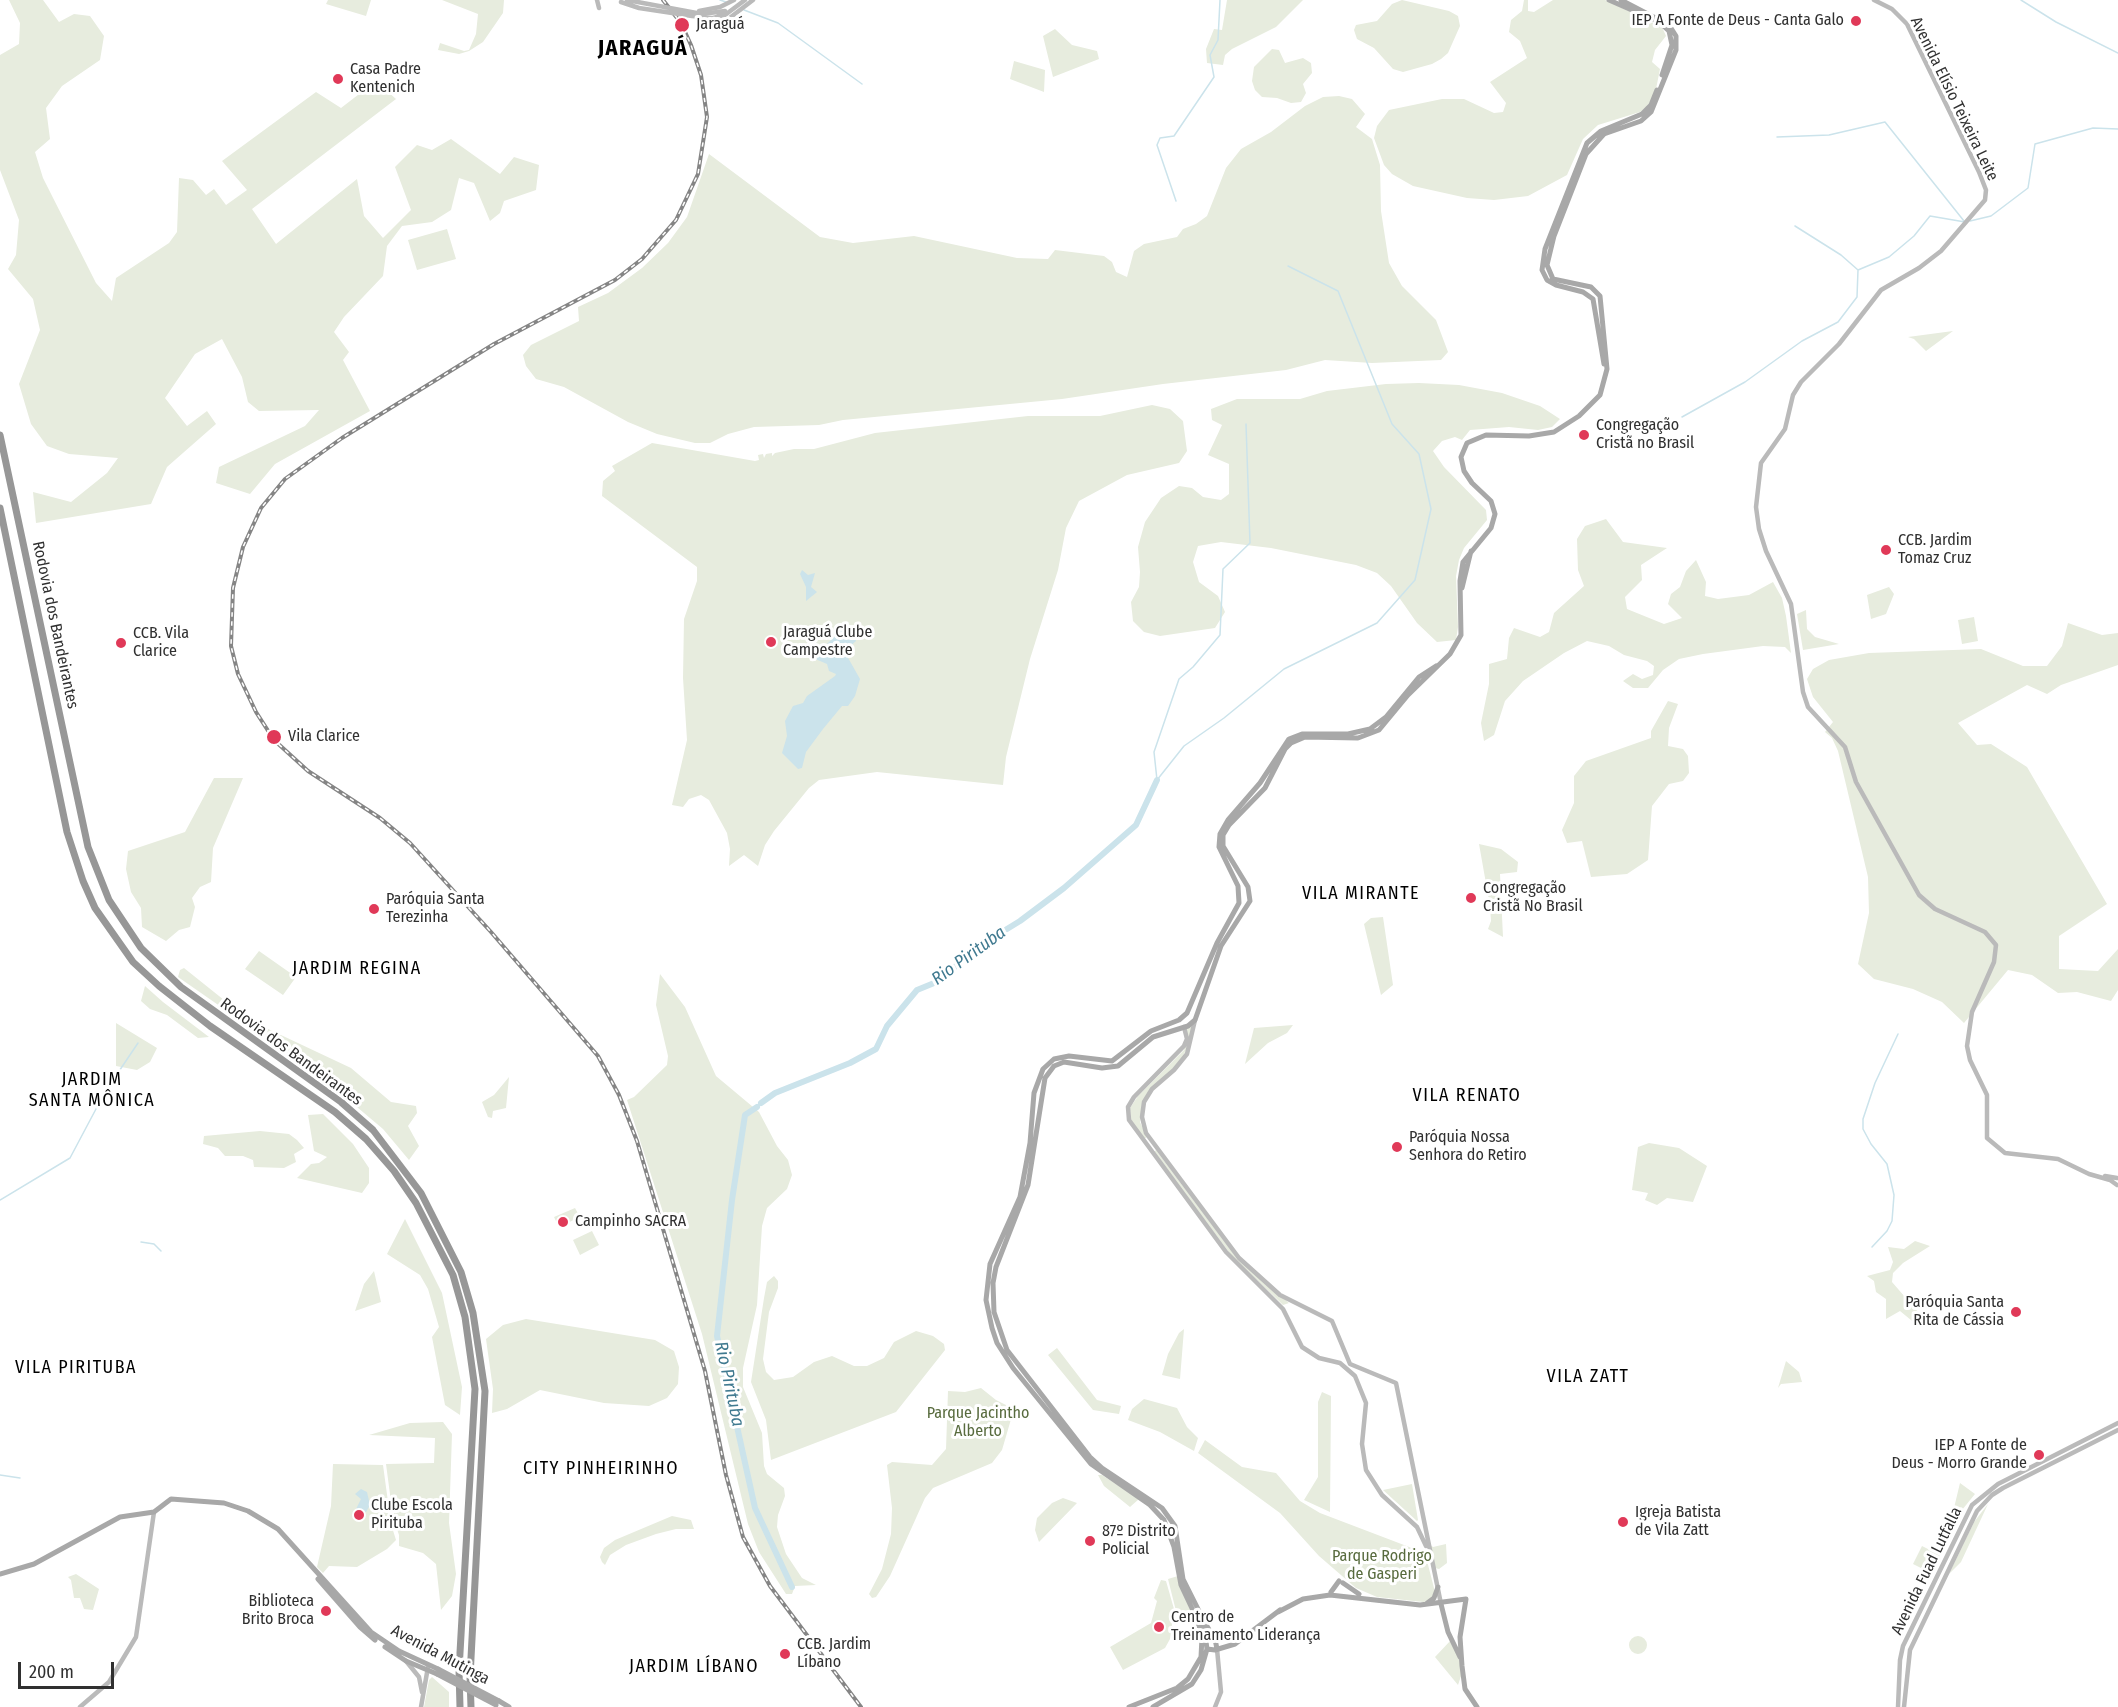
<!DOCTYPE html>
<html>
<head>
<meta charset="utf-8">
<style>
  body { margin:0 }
  #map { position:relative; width:2118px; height:1707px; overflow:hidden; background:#fff; font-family:"Fira Sans Condensed",sans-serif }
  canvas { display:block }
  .scale { position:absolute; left:18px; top:1662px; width:96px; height:27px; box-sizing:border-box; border:3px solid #303030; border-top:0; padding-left:8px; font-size:18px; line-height:21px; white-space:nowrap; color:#303030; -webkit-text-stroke:4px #fff; paint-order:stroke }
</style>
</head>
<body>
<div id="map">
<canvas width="2118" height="1707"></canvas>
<div class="scale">200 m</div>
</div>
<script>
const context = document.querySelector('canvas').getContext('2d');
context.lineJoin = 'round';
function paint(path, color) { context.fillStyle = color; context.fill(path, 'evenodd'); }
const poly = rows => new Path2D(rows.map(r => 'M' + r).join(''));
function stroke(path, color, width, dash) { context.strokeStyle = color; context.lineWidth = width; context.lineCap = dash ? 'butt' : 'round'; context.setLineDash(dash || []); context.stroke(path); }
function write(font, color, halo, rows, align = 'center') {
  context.font = font + ' "Fira Sans Condensed",sans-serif'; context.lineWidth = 6; context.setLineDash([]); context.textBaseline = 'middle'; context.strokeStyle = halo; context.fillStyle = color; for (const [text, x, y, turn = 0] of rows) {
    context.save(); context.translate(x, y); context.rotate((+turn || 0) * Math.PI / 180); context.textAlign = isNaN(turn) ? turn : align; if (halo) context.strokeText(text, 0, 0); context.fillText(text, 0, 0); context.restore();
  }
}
const green = poly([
  [9,0,43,0,59,22,74,14,90,16,104,36,100,60,62,86,46,108,50,139,35,152,43,178,96,283,112,301,116,278,169,243,177,232,179,178,193,180,206,195,214,189,226,205,247,190,222,161,316,92,341,108,376,81,396,99,252,209,276,244,357,179,364,216,383,238,411,210,395,167,417,145,432,150,451,139,500,174,514,157,539,165,536,190,504,201,500,213,490,221,474,183,459,178,451,210,432,222,402,226,387,246,383,276,344,317,334,332,349,352,343,360,370,411,275,464,250,494,216,483,219,467,305,426,319,410,259,411,248,402,242,377,222,339,195,354,165,398,187,426,207,411,216,424,167,467,151,504,36,523,33,492,71,502,107,473,118,458,69,454,47,446,31,424,19,384,40,330,33,299,8,269,16,255,19,220,0,170,0,55,19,44,20,23],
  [328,0,371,0,366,16,326,4],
  [442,0,504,0,503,13,483,42,469,51,459,54,438,50,440,43,464,51,469,50,476,34,478,14],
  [1227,0,1303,0,1276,27,1232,49,1225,55,1223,65,1207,63,1206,49,1214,29,1222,30],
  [1402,0,1449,11,1458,16,1460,26,1448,53,1441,59,1432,64,1403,72,1393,69,1374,48,1357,39,1354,30,1356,25,1377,21,1392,4],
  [1524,0,1528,0,1528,11,1534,12,1553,0,1605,0,1662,27,1666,36,1655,50,1652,62,1660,69,1656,89,1648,106,1640,112,1598,125,1583,139,1567,175,1528,196,1494,200,1467,198,1413,186,1392,174,1384,165,1374,138,1377,126,1389,110,1442,99,1464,99,1494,113,1503,112,1506,103,1490,82,1527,58,1520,41,1509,32,1511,20,1522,11],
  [1055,29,1072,45,1097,51,1099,59,1053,77,1043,36],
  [1272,49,1279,50,1285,63,1303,58,1311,63,1312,73,1303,84,1306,93,1301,102,1291,103,1277,98,1262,97,1255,90,1252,81,1254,67],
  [1014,61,1045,70,1044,92,1010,79],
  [1339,96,1352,99,1365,114,1356,127,1372,139,1380,165,1381,211,1389,263,1402,286,1436,320,1448,352,1441,360,1372,363,1325,360,1286,370,1163,384,1062,399,843,420,819,425,754,427,728,434,710,443,695,443,657,434,628,422,564,387,536,379,526,366,523,355,531,345,579,321,578,307,608,293,642,268,668,243,687,217,709,154,820,237,853,243,914,236,1017,258,1048,259,1055,250,1104,256,1112,262,1116,272,1127,277,1134,251,1144,244,1177,237,1183,229,1196,224,1207,216,1226,168,1241,149,1271,132,1305,106,1323,97],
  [447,229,456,259,417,270,408,240],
  [1953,331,1926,351,1914,339,1908,337],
  [1419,383,1459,385,1502,393,1540,406,1560,419,1552,427,1538,430,1509,427,1470,430,1462,440,1455,437,1442,441,1433,451,1444,467,1486,510,1487,520,1464,548,1459,560,1456,576,1458,627,1456,640,1437,642,1417,623,1391,586,1377,573,1356,565,1271,548,1221,542,1198,546,1193,562,1199,582,1218,596,1225,612,1215,628,1160,636,1144,632,1133,621,1131,602,1139,587,1140,572,1138,547,1145,522,1161,498,1179,486,1192,488,1203,497,1221,500,1229,494,1229,464,1208,455,1222,425,1212,420,1211,409,1237,399,1300,399,1327,391,1386,384],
  [1152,405,1170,409,1183,421,1187,451,1179,463,1127,475,1079,501,1066,528,1058,570,1030,659,1006,757,1003,785,877,772,819,780,809,788,774,831,765,845,758,866,744,855,729,866,730,849,727,833,709,800,701,795,689,799,683,807,672,805,687,740,683,678,684,619,697,581,697,567,602,496,603,481,615,471,612,466,652,443,755,461,759,460,758,455,763,454,764,458,766,454,772,453,772,456,775,453,794,449,814,449,875,433,1028,416,1100,416],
  [1606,519,1623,542,1667,548,1641,565,1642,580,1625,597,1627,609,1664,624,1682,618,1668,604,1671,594,1680,587,1686,571,1696,560,1706,582,1705,596,1718,599,1749,595,1773,582,1782,598,1786,616,1791,653,1785,647,1763,646,1703,654,1679,659,1663,670,1648,688,1633,688,1623,681,1633,674,1642,679,1653,675,1654,666,1647,661,1624,655,1609,646,1587,641,1564,653,1523,681,1505,701,1494,735,1484,741,1481,723,1489,684,1489,664,1507,659,1509,638,1514,628,1540,637,1549,632,1554,613,1584,586,1578,570,1577,539,1585,526],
  [1889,587,1894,594,1886,614,1871,619,1867,595],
  [1806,610,1807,629,1815,637,1839,644,1803,650,1797,614],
  [1974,617,1978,641,1962,644,1958,620],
  [2068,623,2102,635,2118,633,2118,665,2061,685,2047,694,2027,685,1958,723,1977,745,1991,744,2027,767,2107,904,2059,936,2059,969,2098,971,2118,949,2118,990,2111,1001,2077,992,2058,993,2032,975,2008,970,1964,1023,1942,1002,1913,989,1874,979,1858,964,1869,913,1868,877,1838,751,1832,738,1825,732,1833,722,1813,697,1807,679,1813,669,1829,660,1869,653,1981,649,2023,666,2047,666,2062,646],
  [1668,701,1678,704,1669,728,1668,746,1683,749,1688,756,1689,773,1683,781,1669,784,1652,806,1648,860,1627,874,1591,877,1582,841,1567,843,1562,830,1574,803,1574,776,1586,761,1651,738,1651,731],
  [214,778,243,778,213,848,211,882,200,887,192,898,195,907,190,927,179,930,166,941,142,927,141,908,131,892,126,869,128,851,185,832],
  [1479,844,1501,849,1518,862,1517,872,1500,874,1503,937,1488,929,1491,921,1490,906],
  [1383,917,1393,985,1381,995,1364,924,1371,918],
  [259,951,296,977,283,995,245,969],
  [184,968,249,1020,351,1068,391,1102,416,1106,417,1113,408,1126,419,1146,409,1160,383,1129,319,1075,178,977,180,970],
  [660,974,685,1007,716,1076,759,1112,777,1146,788,1160,792,1175,787,1189,767,1208,762,1226,757,1305,743,1368,743,1387,762,1433,764,1466,767,1474,784,1488,785,1496,778,1515,777,1527,786,1554,802,1578,816,1585,795,1586,792,1594,786,1594,759,1552,748,1524,702,1334,627,1100,634,1097,667,1065,668,1056,656,1005],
  [145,986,163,1002,209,1037,198,1038,167,1015,150,1009,141,1001],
  [116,1023,157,1048,150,1062,137,1070,116,1066],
  [1194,1023,1188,1047,1179,1063,1151,1088,1144,1101,1140,1122,1147,1137,1144,1139,1131,1121,1130,1108,1138,1096,1184,1050,1188,1039,1186,1029],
  [1293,1025,1287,1033,1268,1043,1245,1064,1254,1028],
  [509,1077,506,1108,493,1111,492,1118,488,1117,482,1102,494,1095],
  [323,1114,353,1144,369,1168,369,1183,362,1193,297,1178,311,1164,319,1163,327,1157,314,1151,308,1115],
  [260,1131,289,1134,297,1140,304,1148,294,1154,296,1162,284,1168,254,1167,253,1160,243,1156,225,1156,218,1148,203,1144,204,1136],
  [1649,1143,1679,1148,1707,1166,1693,1202,1667,1198,1657,1205,1645,1200,1648,1193,1632,1190,1638,1147],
  [1156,1150,1236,1257,1289,1303,1283,1305,1231,1255,1154,1152],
  [575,1208,580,1217,559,1227,554,1217],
  [405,1219,442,1293,462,1387,460,1415,445,1405,432,1337,439,1327,428,1289,420,1275,387,1254],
  [592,1231,599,1245,580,1255,573,1240],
  [1915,1241,1930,1246,1903,1263,1893,1273,1892,1282,1918,1312,1921,1320,1917,1325,1900,1311,1886,1319,1886,1299,1876,1292,1874,1281,1867,1276,1890,1270,1893,1262,1888,1247,1904,1249],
  [374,1271,381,1302,355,1311,364,1284],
  [774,1276,778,1281,778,1288,769,1312,763,1359,766,1372,774,1380,793,1377,814,1362,832,1356,854,1366,867,1366,884,1358,894,1342,916,1331,933,1336,944,1344,945,1350,896,1412,771,1460,766,1420,751,1382,764,1298,767,1282],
  [526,1319,655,1340,674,1351,679,1367,678,1384,667,1398,649,1406,604,1403,540,1390,507,1409,492,1413,493,1389,486,1339,503,1325],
  [1184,1329,1180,1379,1162,1375,1168,1354,1179,1333],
  [1057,1348,1097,1400,1121,1406,1119,1414,1093,1410,1048,1355],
  [1786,1361,1799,1372,1802,1382,1781,1384,1778,1388],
  [981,1388,996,1400,1014,1409,1002,1450,992,1463,933,1488,925,1498,890,1576,876,1597,872,1598,869,1594,882,1569,891,1534,892,1508,887,1465,892,1462,932,1465,946,1449,948,1391,965,1392],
  [1322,1392,1331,1396,1330,1512,1304,1500,1318,1477,1318,1402],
  [1144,1399,1177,1408,1187,1427,1198,1438,1194,1451,1160,1432,1128,1420,1132,1409],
  [443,1422,452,1434,449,1523,456,1574,452,1596,441,1610,436,1564,423,1553,399,1546,399,1535,393,1517,386,1464,434,1463,435,1438,369,1435,410,1423],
  [1205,1440,1242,1467,1276,1473,1300,1501,1320,1513,1425,1553,1435,1592,1429,1601,1423,1602,1377,1597,1356,1588,1319,1556,1280,1513,1198,1453],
  [333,1464,383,1465,391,1524,396,1540,387,1549,357,1567,329,1566,323,1573,317,1567,331,1506],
  [1098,1475,1102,1475,1139,1499,1130,1507,1104,1486],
  [1960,1483,1975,1494,1962,1510,1954,1508],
  [1412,1484,1418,1520,1417,1521,1383,1490],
  [1063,1498,1077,1503,1039,1542,1035,1530,1037,1518,1052,1503],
  [1988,1504,1961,1562,1949,1574,1974,1522],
  [672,1516,691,1520,694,1529,676,1529,656,1534,626,1545,610,1555,605,1565,602,1562,600,1557,604,1548,615,1540],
  [1429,1544,1433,1547,1446,1544,1447,1563,1439,1569,1435,1568],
  [1922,1546,1940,1555,1931,1573,1913,1564],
  [76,1574,99,1589,93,1610,84,1609,80,1598,74,1598,71,1580,68,1577],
  [1178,1576,1197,1622,1178,1619,1168,1579],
  [1161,1580,1166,1581,1174,1609,1170,1639,1165,1648,1123,1670,1110,1647,1151,1623,1157,1601,1154,1598],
  '1629 1645a9 9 0 1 1 18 0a9 9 0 1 1-18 0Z',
  [1451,1640,1460,1660,1462,1673,1458,1685,1435,1657],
  [432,1677,449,1692,449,1707,424,1707,429,1680]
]);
const water = poly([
  [802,570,808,575,815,573,811,587,817,592,806,601,806,587,800,574],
  [848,623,856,641,848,648,847,656,860,679,855,696,848,706,842,706,823,729,806,752,802,768,798,769,782,753,787,736,785,721,793,706,803,703,807,696,835,676,836,674,829,671,827,664,813,658],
  [361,1489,367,1492,370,1505,366,1512,360,1513,356,1509,361,1499,355,1494]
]);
const stream = poly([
  [720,0,726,2],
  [2021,0,2056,22,2118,53],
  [744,10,778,23,862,84],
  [1777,137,1829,135,1885,122,1964,221],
  [1176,201,1157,145,1160,138,1174,136,1214,77,1210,55,1218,40,1220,0],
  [1970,221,1991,216,2028,188,2035,144,2093,128,2118,129],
  [1795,226,1841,255,1858,270],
  [1682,417,1745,382,1802,341,1838,322,1857,297,1858,270,1889,257,1914,236,1930,216,1965,222],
  [1157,780,1184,746,1224,718,1284,669,1377,623,1415,580,1431,509,1419,454,1392,424,1338,291,1288,266],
  [1157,780,1154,752,1179,679,1193,667,1220,635,1223,569,1250,543,1246,424],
  [0,1200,70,1158,105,1092,138,1043],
  [141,1242,154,1244,161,1251],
  [1872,1247,1887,1231,1892,1221,1894,1195,1887,1164,1871,1144,1863,1129,1863,1119,1875,1083,1898,1034],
  [0,1475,20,1478]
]);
const river = poly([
  [761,1103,775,1093,850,1063,876,1049,887,1026,917,990,939,981,976,948,1020,921,1064,888,1136,825,1157,780],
  [757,1107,745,1115,732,1200,717,1336,755,1508,792,1587]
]);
const secondary = poly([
  [597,0,599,8],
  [734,0,720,7,699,11,699,18,716,23,727,20,753,0],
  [1874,0,1892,9,1907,24,1979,172,1986,190,1985,200,1941,251,1919,268,1881,290,1839,344,1801,382,1793,395,1785,429,1761,463,1756,507,1759,529,1766,551,1791,604,1803,692,1808,707,1845,747,1856,782,1919,895,1935,909,1985,932,1996,945,1994,962,1972,1012,1967,1046,1970,1060,1987,1095,1987,1138,2005,1153,2058,1159,2089,1174,2110,1180,2117,1185],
  [725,15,745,0],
  [1195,1020,1187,1054,1174,1070,1152,1089,1144,1102,1142,1117,1146,1133,1239,1258,1280,1295,1332,1321,1350,1364,1396,1383,1441,1604],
  [1184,1027,1187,1039,1184,1046,1134,1097,1128,1107,1129,1120,1226,1252,1283,1309,1302,1347,1319,1358,1340,1363,1355,1376,1366,1403,1362,1444,1366,1470,1382,1495,1417,1527,1426,1546],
  [2105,1176,2117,1178],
  [406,1661,419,1677,422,1692],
  [80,1707,109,1682,136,1637,154,1512],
  [421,1707,428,1667],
  [1215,1707,1221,1692,1217,1649],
  [1898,1707,1900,1660,1903,1646,1972,1505,1998,1484,2118,1423],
  [1904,1707,1910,1650,1977,1511,1992,1495,2003,1488,2118,1430]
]);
const primary = poly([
  [1609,0,1659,22,1669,31,1672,45,1662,75],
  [1604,364,1593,299,1583,292,1556,285,1547,280,1542,270,1545,249,1587,143,1601,131,1642,114,1651,105,1657,90],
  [1462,588,1471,551],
  [0,1574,34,1564,120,1517,154,1512,171,1499,224,1503,248,1511,278,1529,371,1632,399,1651,438,1669],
  [318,1579,360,1627,375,1640],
  [1343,1583,1359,1594],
  [1331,1592,1339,1581],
  [1426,1604,1434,1598,1438,1587],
  [1441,1604,1448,1632,1460,1657],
  [1278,1612,1303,1599,1330,1595,1420,1605,1466,1599,1460,1637,1462,1666,1465,1689,1477,1707],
  [1205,1623,1215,1639,1217,1649],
  [385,1647,406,1661,437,1674],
  [1207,1649,1215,1650,1235,1644,1280,1610],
  [499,1701,509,1707],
  [1129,1707,1177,1688,1188,1679,1201,1657,1202,1637,1197,1619,1181,1585,1174,1547,1164,1520,1150,1505,1091,1464,1013,1368,997,1343,992,1328,986,1300,990,1264,1020,1197,1030,1143,1034,1093,1043,1069,1054,1059,1069,1056,1112,1061,1151,1031,1179,1020,1187,1013,1217,943,1239,903,1238,886,1219,847,1220,834,1228,820,1260,783,1289,739,1302,734,1348,734,1370,729,1386,717,1419,677,1436,666],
  [1153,1707,1192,1684,1201,1670,1207,1649,1203,1619,1183,1579,1175,1526,1162,1508,1102,1468,1090,1457,1007,1350,994,1312,993,1283,996,1267,1028,1185,1045,1078,1054,1066,1064,1062,1102,1068,1118,1066,1153,1037,1188,1026,1195,1020,1221,946,1250,901,1248,887,1223,846,1223,835,1229,825,1265,788,1285,749,1291,743,1305,737,1358,738,1379,730,1408,695,1450,654,1461,635,1460,581,1463,562,1491,528,1495,514,1491,501,1472,483,1464,471,1461,457,1467,443,1486,435,1529,436,1554,432,1579,416,1600,395,1607,369,1600,296,1591,287,1553,279,1547,265,1554,236,1586,154,1604,134,1641,121,1651,112,1676,50,1676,36,1669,25,1621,0]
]);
const motorway = poly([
  [0,435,88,847,109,900,141,948,181,987,341,1102,373,1130,421,1193,461,1272,473,1313,485,1391,470,1677,471,1707],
  [0,508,67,832,83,881,95,908,133,962,159,986,210,1026,335,1112,366,1139,394,1171,416,1203,453,1275,465,1317,475,1389,459,1670,460,1707]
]);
const rail = poly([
  [663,0,681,23,691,45,701,75,707,117,698,174,676,220,642,259,615,280,494,344,342,438,285,479,261,508,243,547,233,588,231,646,238,674,256,712,274,740,308,771,380,818,410,843,491,932,598,1056,619,1095,637,1141,705,1371,726,1475,743,1537,770,1586,861,1707]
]);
const secondaryBridge = poly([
  [627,0,702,14,725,11],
  [621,2,639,8,692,16,713,18,725,15]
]);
const primaryBridge = poly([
  [438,1669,499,1701],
  [437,1674,496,1705]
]);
const markers = [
  [1856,21,6,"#e03958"],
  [682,25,8,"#e03958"],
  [338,79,6,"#e03958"],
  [1584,435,6,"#e03958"],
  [1886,550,6,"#e03958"],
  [771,642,6,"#e03958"],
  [121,643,6,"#e03958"],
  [274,737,8,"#e03958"],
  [1471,898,6,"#e03958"],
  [374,909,6,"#e03958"],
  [1397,1147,6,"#e03958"],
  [563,1222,6,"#e03958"],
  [2016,1312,6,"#e03958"],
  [2039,1455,6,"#e03958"],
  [359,1515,6,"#e03958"],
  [1623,1522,6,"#e03958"],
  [1090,1541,6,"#e03958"],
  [326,1611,6,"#e03958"],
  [1159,1627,6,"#e03958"],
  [785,1654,6,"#e03958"]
];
const poiNames = [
  ["IEP A Fonte de Deus - Canta Galo",1844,21,"right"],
  ["Jaraguá",696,25],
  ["Casa Padre",350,70],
  ["Kentenich",350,88],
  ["Congregação",1596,426],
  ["Cristã no Brasil",1596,444],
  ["CCB. Jardim",1898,541],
  ["Tomaz Cruz",1898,559],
  ["Jaraguá Clube",783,633],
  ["Campestre",783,651],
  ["CCB. Vila",133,634],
  ["Clarice",133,652],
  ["Vila Clarice",288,737],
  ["Congregação",1483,889],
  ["Cristã No Brasil",1483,907],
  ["Paróquia Santa",386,900],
  ["Terezinha",386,918],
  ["Paróquia Nossa",1409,1138],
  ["Senhora do Retiro",1409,1156],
  ["Campinho SACRA",575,1222],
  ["Paróquia Santa",2004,1303,"right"],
  ["Rita de Cássia",2004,1321,"right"],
  ["IEP A Fonte de",2027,1446,"right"],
  ["Deus - Morro Grande",2027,1464,"right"],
  ["Clube Escola",371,1506],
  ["Pirituba",371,1524],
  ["Igreja Batista",1635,1513],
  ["de Vila Zatt",1635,1531],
  ["87º Distrito",1102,1532],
  ["Policial",1102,1550],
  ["Biblioteca",314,1602,"right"],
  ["Brito Broca",314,1620,"right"],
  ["Centro de",1171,1618],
  ["Treinamento Liderança",1171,1636],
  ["CCB. Jardim",797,1645],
  ["Líbano",797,1663]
];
const streetNames = [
  ["Avenida Elísio Teixeira Leite",1954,99,64],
  ["Rodovia dos Bandeirantes",55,625,78],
  ["Rodovia dos Bandeirantes",291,1052,36],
  ["Avenida Fuad Lutfalla",1927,1571,-64],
  ["Avenida Mutinga",440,1655,28]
];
const parkNames = [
  ["Parque Jacintho",978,1414],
  ["Alberto",978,1432],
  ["Parque Rodrigo",1382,1557],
  ["de Gasperi",1382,1575]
];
const neighbourhoodNames = [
  ["VILA MIRANTE",1361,894],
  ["JARDIM REGINA",357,969],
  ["JARDIM",92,1080],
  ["SANTA MÔNICA",92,1101],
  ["VILA RENATO",1467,1096],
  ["VILA PIRITUBA",76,1368],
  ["VILA ZATT",1588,1377],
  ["CITY PINHEIRINHO",601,1469],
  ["JARDIM LÍBANO",694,1667]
];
const waterNames = [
  ["Rio Pirituba",969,956,-36],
  ["Rio Pirituba",729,1384,78]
];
const districtNames = [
  ["JARAGUÁ",643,49]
];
paint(green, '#e7ecde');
paint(water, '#cbe3eb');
stroke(stream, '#cbe3eb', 1.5);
stroke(river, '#cbe3eb', 6);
stroke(secondary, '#bababa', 4.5);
stroke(primary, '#a8a8a8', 5);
stroke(motorway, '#979797', 7);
stroke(rail, '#858585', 4);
stroke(rail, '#fff', 1.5, [4.5]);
stroke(secondaryBridge, '#bababa', 4.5);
stroke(primaryBridge, '#a8a8a8', 5);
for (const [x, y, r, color] of markers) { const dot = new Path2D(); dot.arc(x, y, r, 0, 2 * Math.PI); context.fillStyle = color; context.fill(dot); stroke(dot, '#fff', 2); }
write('16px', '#303030', '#fff', poiNames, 'left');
write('16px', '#303030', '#fff', streetNames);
write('16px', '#586b3e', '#fff', parkNames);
context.letterSpacing = '1.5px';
write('18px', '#000', '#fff', neighbourhoodNames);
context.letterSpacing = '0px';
write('italic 18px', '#407a90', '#fff', waterNames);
context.letterSpacing = '1.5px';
write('bold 22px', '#000', '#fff', districtNames);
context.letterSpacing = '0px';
</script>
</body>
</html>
